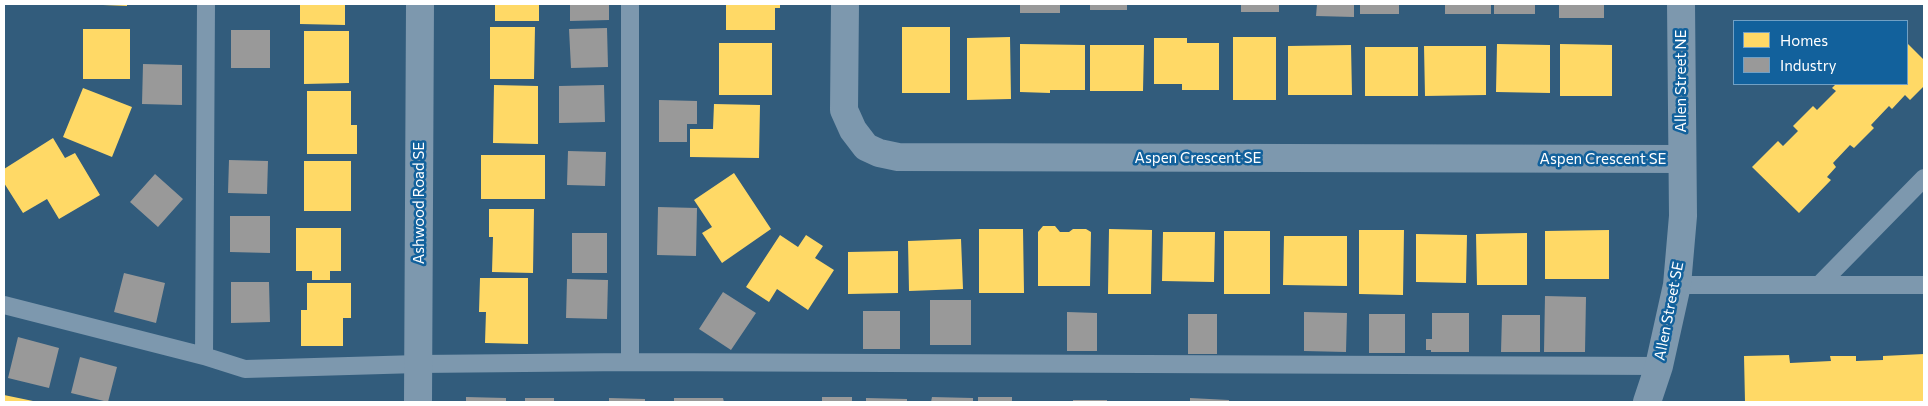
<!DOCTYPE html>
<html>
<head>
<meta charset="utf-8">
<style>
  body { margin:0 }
  #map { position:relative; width:1928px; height:406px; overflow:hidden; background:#325c7c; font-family:Commissioner,sans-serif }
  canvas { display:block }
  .frame { position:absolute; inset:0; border:5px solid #fff; pointer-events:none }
  .legend { position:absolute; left:1733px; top:20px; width:175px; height:65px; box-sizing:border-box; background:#12619c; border:1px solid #71a0c4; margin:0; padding:6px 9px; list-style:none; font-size:15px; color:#fff }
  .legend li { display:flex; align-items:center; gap:10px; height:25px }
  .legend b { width:25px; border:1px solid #71a0c4 }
</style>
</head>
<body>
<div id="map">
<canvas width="1928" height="406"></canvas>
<div class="frame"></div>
<ul class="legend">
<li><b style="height:14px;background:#ffd966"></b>Homes</li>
<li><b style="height:14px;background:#999"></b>Industry</li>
</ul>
</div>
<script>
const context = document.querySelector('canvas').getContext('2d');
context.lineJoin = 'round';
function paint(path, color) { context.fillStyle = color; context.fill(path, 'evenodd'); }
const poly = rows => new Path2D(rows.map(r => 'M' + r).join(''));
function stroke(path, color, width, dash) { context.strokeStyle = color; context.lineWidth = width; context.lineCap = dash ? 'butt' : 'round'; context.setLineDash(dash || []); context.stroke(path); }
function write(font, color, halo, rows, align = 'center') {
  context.font = font + ' Commissioner,sans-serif'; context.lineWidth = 5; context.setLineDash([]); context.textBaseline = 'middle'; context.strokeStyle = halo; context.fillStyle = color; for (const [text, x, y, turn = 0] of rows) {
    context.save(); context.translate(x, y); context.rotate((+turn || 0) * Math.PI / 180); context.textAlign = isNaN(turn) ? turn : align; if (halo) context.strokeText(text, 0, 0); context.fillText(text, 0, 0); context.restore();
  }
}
const homes = poly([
  [103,4,127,4,127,6,103,5],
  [300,4,345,4,345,25,300,24],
  [495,4,539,4,539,21,495,21],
  [726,4,780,4,780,8,775,8,775,30,726,30],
  [490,27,535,27,534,79,490,79],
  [902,27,950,27,950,93,902,93],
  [83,29,130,29,130,79,83,79],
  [304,31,349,31,349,83,304,84],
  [1010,37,1011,99,967,100,967,38],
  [1233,37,1276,37,1276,100,1233,100],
  [1154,38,1187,38,1187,43,1219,43,1219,90,1182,90,1182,84,1154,84],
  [719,43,772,43,772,95,719,95],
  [1907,43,1924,60,1924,86,1910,100,1905,95,1892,109,1889,106,1871,125,1874,128,1854,148,1850,145,1833,163,1836,167,1827,177,1831,180,1799,213,1752,167,1778,141,1783,146,1798,131,1793,126,1813,106,1817,110,1836,91,1832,88,1836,84,1907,84],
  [1020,44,1085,45,1085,90,1050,90,1050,93,1020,92],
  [1497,44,1550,45,1550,93,1496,92],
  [1560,44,1612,45,1612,96,1560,96],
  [1090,45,1144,45,1143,91,1090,91],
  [1351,45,1352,95,1288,95,1288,46],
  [1424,46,1486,46,1486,95,1425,96],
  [1365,47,1418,47,1418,96,1365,96],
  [494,85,538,86,538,144,493,143],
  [83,88,132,107,112,157,63,137],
  [307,91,351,91,351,125,357,125,357,154,307,154],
  [714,104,760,105,759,158,690,157,690,129,713,129],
  [53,138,65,158,75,153,100,195,59,219,47,199,23,213,4,183,4,169],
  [481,155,545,155,545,199,481,199],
  [304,161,351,161,351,211,304,211],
  [734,173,771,229,722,263,702,233,712,227,694,200],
  [489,209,534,209,533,273,492,272,493,237,489,237],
  [1043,226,1055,226,1060,232,1069,232,1073,229,1086,229,1091,232,1090,286,1038,286,1038,232],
  [296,228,341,228,341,271,330,271,330,280,312,280,312,271,296,271],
  [979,229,1023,229,1024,293,979,293],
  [1109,229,1152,230,1151,294,1108,294],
  [1359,230,1404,230,1403,295,1359,294],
  [1609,230,1609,279,1545,279,1545,231],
  [1224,231,1270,231,1270,294,1224,294],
  [1163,232,1215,232,1214,282,1162,281],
  [1527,233,1527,285,1477,285,1476,234],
  [1416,234,1467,235,1466,283,1416,282],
  [780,235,798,247,806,235,823,246,815,258,834,270,808,310,777,289,769,302,746,287],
  [1284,236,1347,236,1347,286,1283,285],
  [961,239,963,289,909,291,908,241],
  [898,251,898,293,848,294,848,252],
  [480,278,528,278,528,344,485,343,486,312,479,312],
  [307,283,351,283,351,318,343,318,343,346,301,346,301,310,307,310],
  [1924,354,1924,402,1745,402,1744,356,1789,355,1790,363,1831,361,1830,356,1856,356,1856,361,1883,360,1883,356],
  [4,395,33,401,33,402,4,402]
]);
const industry = poly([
  [570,4,609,4,609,20,570,21],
  [1020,4,1060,4,1060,13,1020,13],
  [1090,4,1127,4,1127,10,1090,10],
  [1241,4,1279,4,1279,12,1241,12],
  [1317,4,1354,4,1354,17,1316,16],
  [1360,4,1399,4,1399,14,1360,14],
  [1445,4,1491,4,1491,14,1445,14],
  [1494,4,1535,4,1535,14,1494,14],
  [1559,4,1604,4,1604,18,1559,18],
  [607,28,608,67,571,68,569,29],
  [231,30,270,30,270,68,231,68],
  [143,64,182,65,182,105,142,104],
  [604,85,605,122,559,123,559,86],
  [659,100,697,101,697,124,687,124,687,142,659,142],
  [568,151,606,152,605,186,567,185],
  [229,160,268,161,267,194,228,193],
  [155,174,183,199,158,227,130,202],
  [658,207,697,208,696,256,657,255],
  [230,216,270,216,270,253,230,252],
  [572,233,607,233,607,273,572,273],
  [124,273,165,283,156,323,114,312],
  [567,279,608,280,607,319,566,318],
  [231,282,269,282,270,322,231,323],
  [723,292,756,313,731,350,699,329],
  [1545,296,1586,297,1585,352,1544,352],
  [930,300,971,300,971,345,930,345],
  [863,311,900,311,900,349,863,349],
  [1067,312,1097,313,1097,351,1067,351],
  [1304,312,1347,313,1346,352,1304,351],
  [1432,313,1469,313,1469,352,1431,352,1431,350,1426,350,1426,339,1432,339],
  [1188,314,1217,314,1217,354,1188,354],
  [1369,314,1405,314,1405,353,1369,353],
  [1502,315,1540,315,1540,352,1501,352],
  [18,337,59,348,49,388,8,378],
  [80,357,117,367,108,402,71,393],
  [466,397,506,398,506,402,466,402],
  [822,397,852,397,852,402,822,402],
  [932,397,973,398,973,402,931,402],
  [978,397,1012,397,1012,402,978,402],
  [525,398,554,398,554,402,525,402],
  [609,398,645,399,645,402,609,402],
  [674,398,723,398,724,402,674,402],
  [866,398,907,399,907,402,866,402],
  [1190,398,1229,400,1229,402,1190,402],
  [1073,400,1107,400,1107,402,1073,402]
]);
const service = poly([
  [206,4,204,356,245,369,418,364,630,362],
  [630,4,630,362,1659,366],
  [1820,284,1924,178],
  [1677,285,1924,285],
  [4,305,204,356]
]);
const minor = poly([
  [845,4,844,110,853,130,866,147,879,153,898,157,1682,159],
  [418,402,420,4]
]);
const tertiary = poly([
  [1647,402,1659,366,1677,285,1683,216,1681,4]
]);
const streetNames = [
  ["Allen Street NE",1681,81,-90],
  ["Aspen Crescent SE",1198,158],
  ["Aspen Crescent SE",1603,159],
  ["Ashwood Road SE",419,203,-90],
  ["Allen Street SE",1669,311,-79]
];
paint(homes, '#ffd966');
paint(industry, '#999');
stroke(service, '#7d98ae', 18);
stroke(minor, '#7d98ae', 28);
stroke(tertiary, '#7d98ae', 28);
write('15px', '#fff', '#12619c', streetNames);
</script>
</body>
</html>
